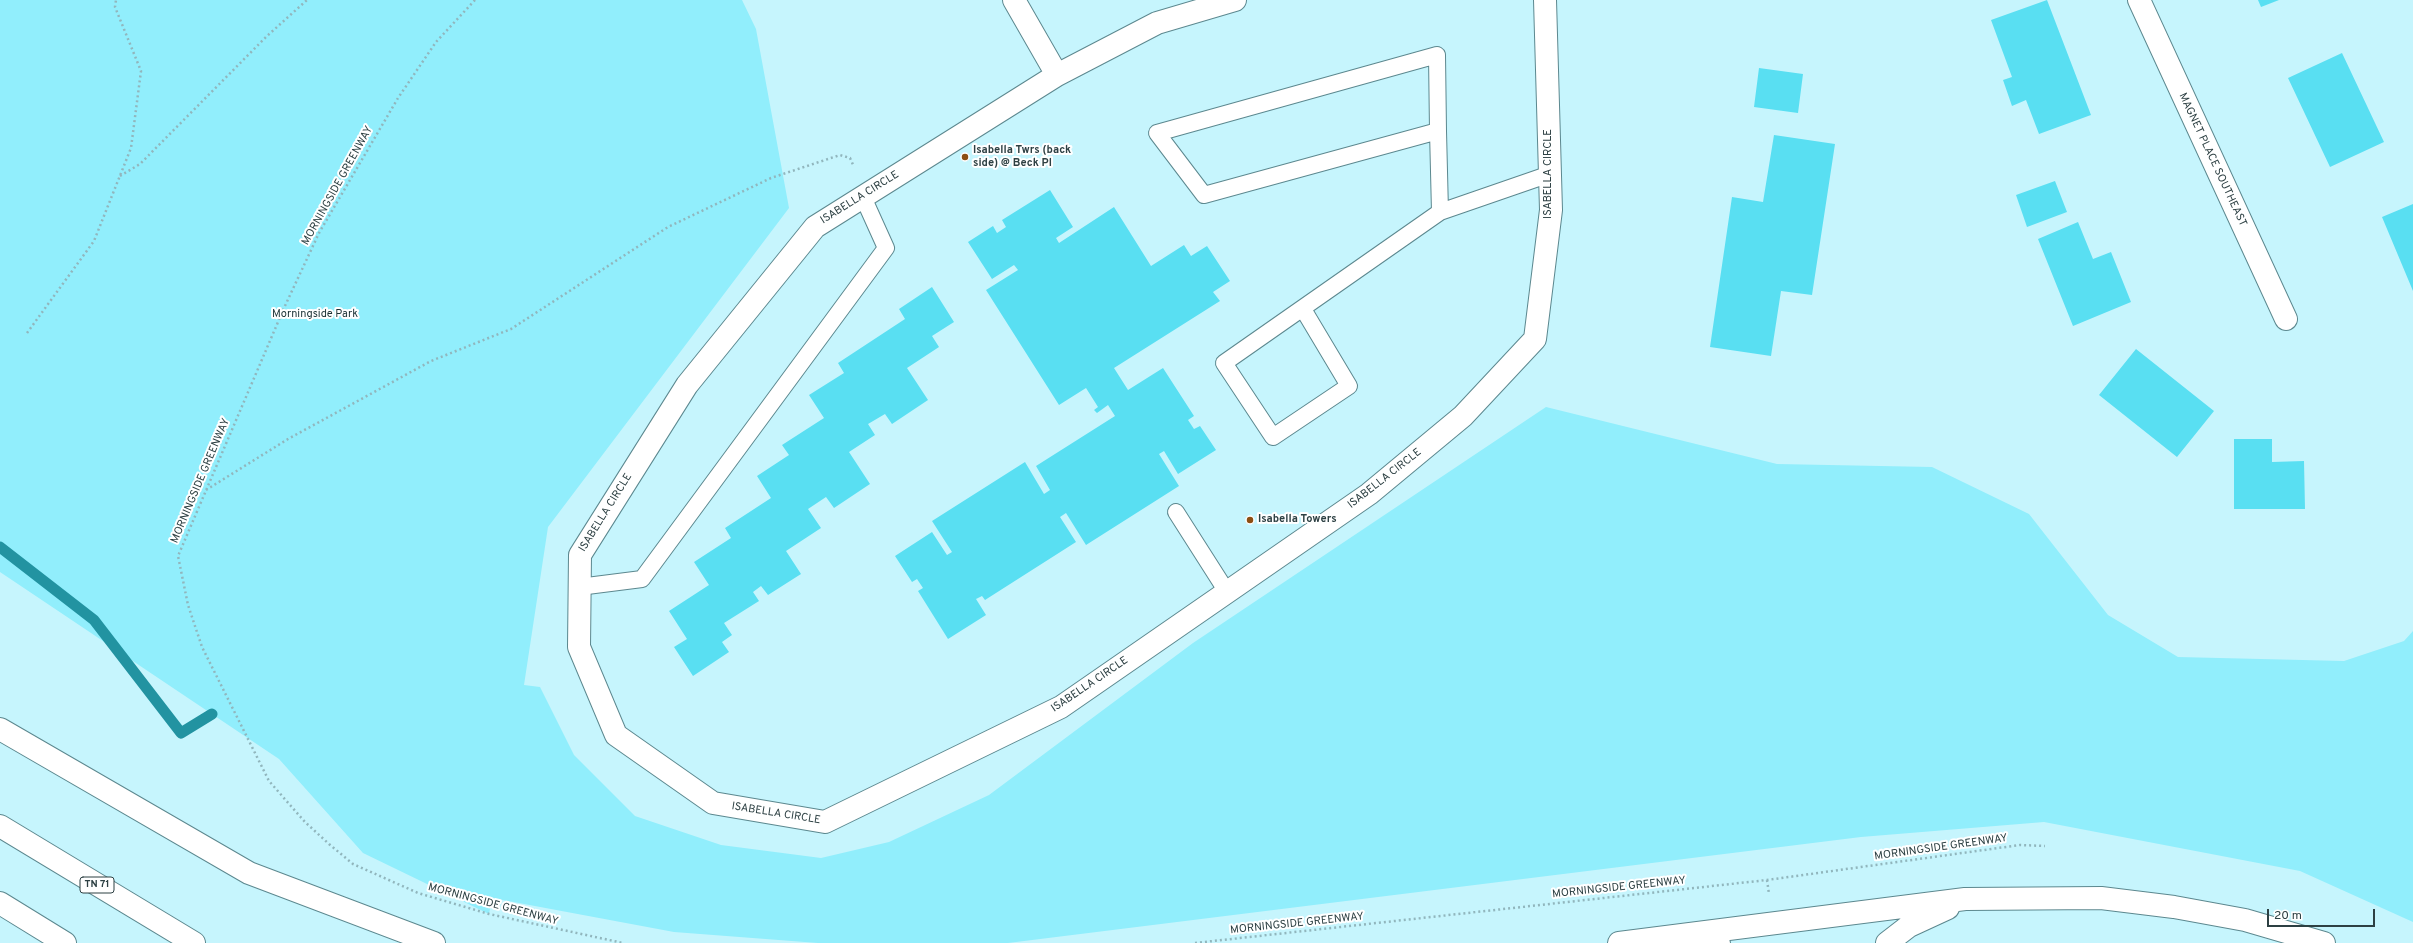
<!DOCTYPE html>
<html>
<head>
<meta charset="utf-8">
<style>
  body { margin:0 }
  #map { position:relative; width:2413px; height:943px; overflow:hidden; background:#c6f5fd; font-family:Overpass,sans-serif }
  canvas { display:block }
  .scale { position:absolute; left:2267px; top:909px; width:108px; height:18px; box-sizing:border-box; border:2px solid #2d4043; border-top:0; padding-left:5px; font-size:12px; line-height:14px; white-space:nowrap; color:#2d4043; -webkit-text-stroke:3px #fff; paint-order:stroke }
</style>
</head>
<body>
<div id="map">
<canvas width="2413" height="943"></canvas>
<div class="scale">20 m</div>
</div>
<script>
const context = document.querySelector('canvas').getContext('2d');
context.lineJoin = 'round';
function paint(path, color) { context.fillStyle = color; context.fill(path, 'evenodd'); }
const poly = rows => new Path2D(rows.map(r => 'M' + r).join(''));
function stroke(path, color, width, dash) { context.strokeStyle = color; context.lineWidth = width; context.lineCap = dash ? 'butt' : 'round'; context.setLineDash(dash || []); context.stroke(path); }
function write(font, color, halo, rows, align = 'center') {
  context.font = font + ' Overpass,sans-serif'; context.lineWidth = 4; context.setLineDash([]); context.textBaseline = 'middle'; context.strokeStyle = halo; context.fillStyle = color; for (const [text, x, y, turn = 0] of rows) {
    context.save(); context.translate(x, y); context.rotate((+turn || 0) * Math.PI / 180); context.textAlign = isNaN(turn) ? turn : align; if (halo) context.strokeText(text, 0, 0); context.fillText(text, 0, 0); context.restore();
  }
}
const green = poly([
  [0,0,742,0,756,29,789,208,548,527,524,685,540,687,574,755,635,816,721,845,821,858,889,842,989,795,1193,643,1546,407,1777,464,1932,467,2029,514,2108,615,2178,657,2344,661,2404,641,2413,631,2413,922,2300,871,2044,822,1861,837,1008,943,818,943,674,932,492,898,489,914,363,853,279,759,0,572]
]);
const stream = poly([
  [0,547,94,620,181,733,212,714]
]);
const building = poly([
  [2047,0,2091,115,2039,134,2026,100,2012,106,2003,80,2012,77,1991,20],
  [2258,0,2279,0,2261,7],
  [2342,53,2384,142,2330,167,2288,78],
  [1759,68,1803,74,1798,113,1754,107],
  [1774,135,1835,144,1812,295,1781,291,1771,356,1710,347,1732,197,1763,202],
  [2055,181,2067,212,2027,227,2016,195],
  [1050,190,1073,227,1056,238,1059,243,1114,207,1151,266,1184,245,1191,256,1207,246,1230,281,1213,292,1220,301,1114,368,1128,390,1163,368,1194,416,1188,420,1194,429,1200,426,1216,450,1178,474,1164,451,1159,454,1179,486,1086,545,1066,513,1060,517,1076,542,985,600,982,596,976,599,986,615,948,639,918,591,923,588,917,579,912,582,895,556,932,532,947,555,952,552,932,521,1025,462,1044,494,1050,490,1036,466,1115,416,1108,405,1097,413,1094,410,1098,407,1086,388,1059,405,986,290,1018,270,1014,265,992,279,968,242,993,226,997,233,1006,227,1002,220],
  [2413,204,2413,291,2382,217],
  [2078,222,2093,259,2111,252,2131,302,2073,326,2038,239],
  [932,287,954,322,932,336,939,347,907,368,928,400,892,424,885,414,868,424,875,435,849,452,870,484,834,508,826,497,808,509,821,528,786,551,801,574,768,595,761,586,753,592,759,601,724,623,732,635,722,642,729,652,693,676,674,647,687,639,669,611,709,585,694,562,731,538,725,528,771,498,757,476,789,455,782,445,824,418,809,395,844,373,838,363,905,319,899,309],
  [2136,349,2214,411,2177,457,2099,395],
  [2234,439,2272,439,2272,462,2304,461,2305,509,2234,509]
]);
const path = poly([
  [475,0,436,42,398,98,319,233,284,308,178,556,188,605,202,647,269,781,305,822,329,844,353,864,418,893,489,914,623,943],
  [120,176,140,164,267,36,307,0],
  [27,333,94,241,131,148,141,71,115,7,116,0],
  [206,490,288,439,431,361,511,329,668,227,771,178,840,155,850,158,854,167],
  [1767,880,1769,894],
  [1195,943,1767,880,2020,845,2045,846]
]);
const service = poly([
  [1438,131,1204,195,1157,133,1437,55,1438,131,1440,212],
  [1303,309,1349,386,1273,437,1224,363,1440,212,1550,174],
  [1176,512,1227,592],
  [579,587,642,579,886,248,863,197]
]);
const minor = poly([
  [1014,0,1057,75],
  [1235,0,1157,23,1057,75,815,227,687,385,580,555,579,647,616,735,713,803,825,822,1061,707,1369,494,1463,416,1535,339,1551,210,1545,0],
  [2139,0,2286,319]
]);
const tertiary = poly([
  [1682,940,1719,943]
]);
const motorway = poly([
  [0,729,249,873,434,943],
  [0,826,194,943],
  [0,903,65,943],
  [1619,943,1965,899,2101,898,2174,907,2245,920,2324,943],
  [1887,943,1909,926,1948,908]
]);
const markers = [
  [965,157,4,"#8c4e12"],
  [1250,520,4,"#8c4e12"]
];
const shields = [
  [97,885,34]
];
const shieldNames = [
  ["TN 71",97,885]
];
const poiNames = [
  ["Isabella Twrs (back",973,151],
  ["side) @ Beck Pl",973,164],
  ["Isabella Towers",1258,520]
];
const streetNames = [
  ["MAGNET PLACE SOUTHEAST",2212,160,65],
  ["ISABELLA CIRCLE",1549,174,-90],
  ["MORNINGSIDE GREENWAY",338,186,-61],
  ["ISABELLA CIRCLE",860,198,-32],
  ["ISABELLA CIRCLE",1385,479,-38],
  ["MORNINGSIDE GREENWAY",201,481,-67],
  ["ISABELLA CIRCLE",606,513,-58],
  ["ISABELLA CIRCLE",1090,685,-34],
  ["ISABELLA CIRCLE",776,814,9],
  ["MORNINGSIDE GREENWAY",1941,848,-8],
  ["MORNINGSIDE GREENWAY",1619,888,-6],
  ["MORNINGSIDE GREENWAY",493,905,15],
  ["MORNINGSIDE GREENWAY",1297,924,-6]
];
const parkNames = [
  ["Morningside Park",315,315]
];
paint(green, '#91eefc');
stroke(stream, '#2293a1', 11);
paint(building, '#59dff2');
stroke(service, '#5c888f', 18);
stroke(minor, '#5c888f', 24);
stroke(tertiary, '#5c888f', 24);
stroke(motorway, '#5c888f', 24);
stroke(path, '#91b6bd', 2.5, [2, 3]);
stroke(service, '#fff', 16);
stroke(minor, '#fff', 22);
stroke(tertiary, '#fff', 22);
stroke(motorway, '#fff', 22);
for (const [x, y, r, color] of markers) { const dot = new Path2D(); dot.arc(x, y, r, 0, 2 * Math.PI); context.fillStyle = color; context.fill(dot); stroke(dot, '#fff', 1.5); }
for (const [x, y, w] of shields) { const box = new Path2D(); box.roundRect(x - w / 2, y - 8, w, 16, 3); context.fillStyle = '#fff'; context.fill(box); stroke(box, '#2d4043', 1); }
write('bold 10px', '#2d4043', null, shieldNames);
write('bold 11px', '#2d4043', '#fff', poiNames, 'left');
write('11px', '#2d4043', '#fff', streetNames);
write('11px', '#1b3236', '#fff', parkNames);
</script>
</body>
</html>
